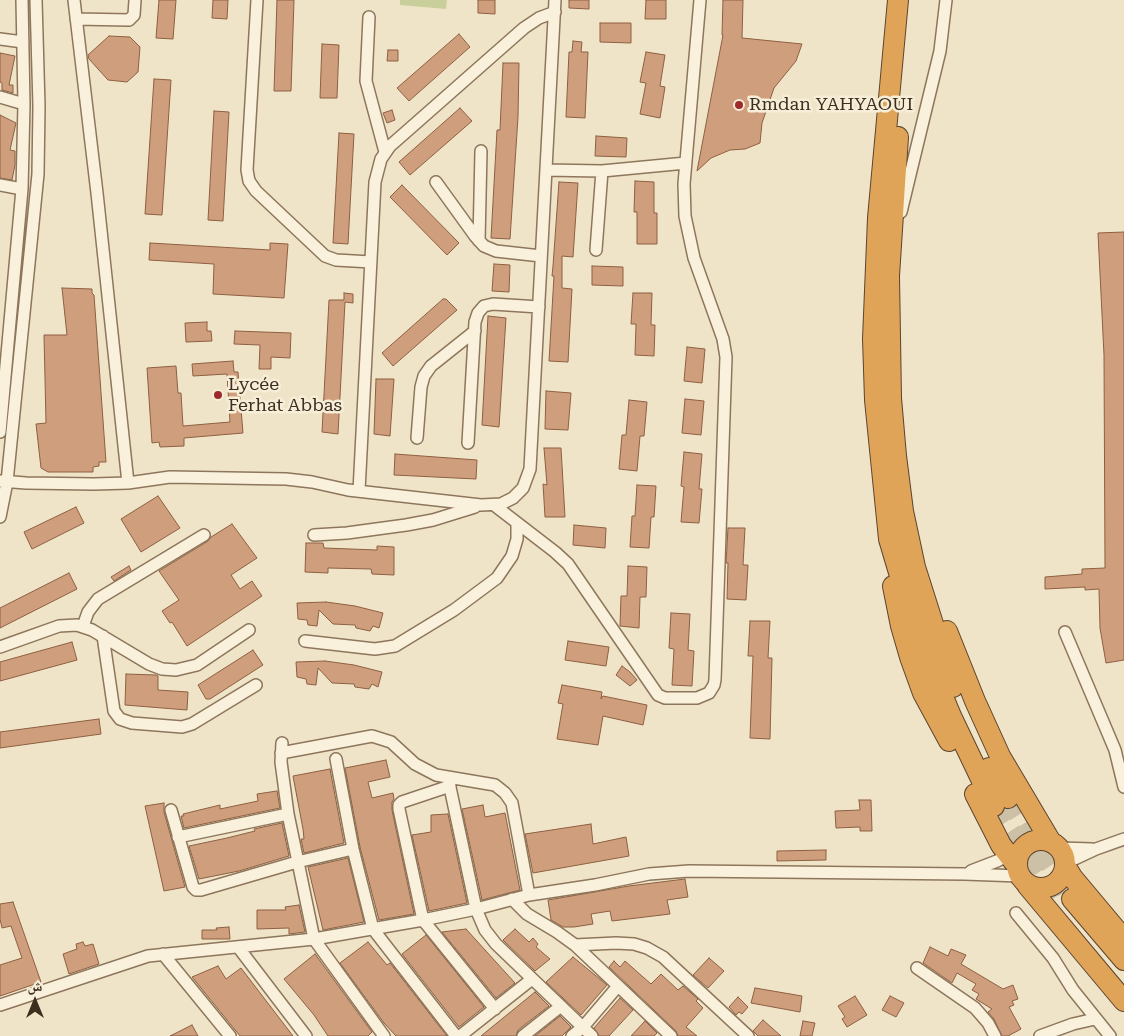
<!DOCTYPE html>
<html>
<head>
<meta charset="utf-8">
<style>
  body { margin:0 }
  #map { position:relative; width:1124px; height:1036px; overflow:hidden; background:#f0e4c8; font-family:"Roboto Serif","Noto Naskh Arabic",serif }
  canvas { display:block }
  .north { position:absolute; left:10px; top:976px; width:50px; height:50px; -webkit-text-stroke:4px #f7eed8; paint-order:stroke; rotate:0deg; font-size:14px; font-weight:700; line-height:20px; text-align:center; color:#3d2e20 }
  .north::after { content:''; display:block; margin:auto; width:18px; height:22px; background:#3d2e20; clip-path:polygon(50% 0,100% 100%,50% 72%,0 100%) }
</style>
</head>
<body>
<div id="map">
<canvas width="1124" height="1036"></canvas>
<div class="north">ش</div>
</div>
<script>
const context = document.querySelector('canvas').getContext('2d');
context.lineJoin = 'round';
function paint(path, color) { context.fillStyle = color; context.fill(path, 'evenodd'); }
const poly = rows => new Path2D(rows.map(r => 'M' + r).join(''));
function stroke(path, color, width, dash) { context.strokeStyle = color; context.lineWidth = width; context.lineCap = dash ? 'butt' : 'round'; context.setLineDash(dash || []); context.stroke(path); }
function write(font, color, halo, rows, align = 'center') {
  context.font = font + ' "Roboto Serif",serif'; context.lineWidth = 5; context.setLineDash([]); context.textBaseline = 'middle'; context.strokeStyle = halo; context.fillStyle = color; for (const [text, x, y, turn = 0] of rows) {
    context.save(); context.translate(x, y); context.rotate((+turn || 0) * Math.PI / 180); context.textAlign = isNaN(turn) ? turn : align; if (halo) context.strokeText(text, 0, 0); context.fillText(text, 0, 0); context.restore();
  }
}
const green = poly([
  [400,0,447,0,446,9,400,5]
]);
const building = poly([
  [159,0,176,0,173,39,156,38,159,0],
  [213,0,228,0,227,19,212,18,213,0],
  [277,0,294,0,291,91,274,91,277,0],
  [478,0,495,0,495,14,478,13,478,0],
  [569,0,589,0,589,9,569,8,569,0],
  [646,0,666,0,666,19,645,19,646,0],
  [723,0,743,0,742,38,802,44,796,61,774,88,762,123,760,143,745,149,730,150,711,158,697,171,723,35,722,35,723,0],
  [600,23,631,23,631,43,600,42,600,23],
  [459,34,470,47,409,101,397,88,459,34],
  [109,36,130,37,140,47,138,72,127,82,108,80,89,59,88,55,109,36],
  [573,41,582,42,581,52,588,52,585,118,566,117,569,52,572,52,573,41],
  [322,44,339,45,337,98,320,98,322,44],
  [388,50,398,50,398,61,387,61,388,50],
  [646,52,665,55,660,86,665,87,660,118,640,114,646,83,640,82,646,52],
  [0,53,15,56,9,85,13,85,13,93,2,90,2,83,0,82,0,53],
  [503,63,519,63,518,117,510,239,491,238,497,130,500,130,503,63],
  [154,79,171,80,162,215,145,214,154,79],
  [460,108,472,121,410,175,399,162,460,108],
  [392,110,395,120,387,123,383,113,392,110],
  [214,111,229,112,223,221,208,220,214,111],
  [0,115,16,123,10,150,15,151,15,165,12,180,0,178,0,115],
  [339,133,354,134,348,244,333,243,339,133],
  [596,136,627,138,626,157,595,156,596,136],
  [635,181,654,182,654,213,657,213,657,244,637,244,637,212,634,212,635,181],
  [559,182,578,183,573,257,562,256,562,288,572,289,568,362,549,361,554,276,552,276,553,266,559,182],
  [402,185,459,243,447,255,390,197,402,185],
  [1124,232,1124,660,1106,663,1100,628,1099,589,1085,590,1085,587,1045,589,1045,577,1082,574,1082,569,1105,568,1104,355,1098,233,1124,232],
  [150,243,270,250,270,243,288,244,284,298,213,294,214,264,149,260,150,243],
  [494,264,510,265,509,292,492,291,494,264],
  [592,266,623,267,623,286,592,285,592,266],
  [62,288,92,289,92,293,94,295,106,462,99,462,99,466,93,467,93,472,48,472,41,468,36,424,46,423,44,335,67,335,62,288],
  [344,293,353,294,353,303,345,302,338,434,322,432,329,300,344,300,344,293],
  [633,293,652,293,651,325,655,325,654,356,635,355,636,324,631,324,633,293],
  [443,299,446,299,457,310,393,366,382,353,443,299],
  [488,316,506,318,499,427,482,425,488,316],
  [207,322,207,331,211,331,212,341,186,342,185,323,207,322],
  [235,331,291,333,290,358,271,357,271,369,259,369,260,345,234,344,235,331],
  [687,347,705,349,702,383,684,381,687,347],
  [233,361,234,372,238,372,243,433,184,438,184,446,160,447,159,442,152,443,147,368,176,366,178,393,181,393,183,426,230,422,227,374,193,376,192,364,233,361],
  [376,379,394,379,390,436,374,434,376,379],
  [546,391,571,393,568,430,545,429,546,391],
  [685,399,704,401,701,435,682,433,685,399],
  [629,400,647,402,644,436,640,436,637,471,619,469,622,435,626,435,629,400],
  [544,448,561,448,565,517,545,517,543,484,547,485,544,448],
  [684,452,702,454,699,489,702,489,699,523,681,522,684,487,681,486,684,452],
  [395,454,477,460,476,479,394,475,395,454],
  [637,485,656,486,654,517,651,517,649,548,630,547,632,516,635,516,637,485],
  [158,496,180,528,141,552,121,519,158,496],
  [76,507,84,523,32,549,24,532,76,507],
  [232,524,257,558,231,575,240,589,252,581,262,596,187,646,172,622,170,623,162,611,179,600,159,571,208,541,211,537,232,524],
  [574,525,606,528,605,548,573,545,574,525],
  [728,528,745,528,743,565,748,565,746,600,727,599,728,563,726,563,728,528],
  [306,543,323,543,324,548,377,550,377,546,394,547,394,575,372,574,371,569,328,568,328,573,305,572,306,543],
  [129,566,131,570,114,581,111,577,129,566],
  [628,566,647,567,646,597,640,597,639,628,620,626,621,596,627,596,628,566],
  [69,573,77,589,0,628,0,608,69,573],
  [326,602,355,606,383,613,379,628,373,626,370,631,356,628,355,625,333,624,319,610,317,626,308,625,307,620,298,619,297,603,326,602],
  [671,613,690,614,688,650,694,651,692,686,672,685,674,649,669,648,671,613],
  [750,621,770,621,768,658,772,658,770,739,750,738,753,656,748,656,750,621],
  [568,641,609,647,606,666,565,660,568,641],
  [72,642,77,660,0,681,0,662,72,642],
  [253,650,263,665,210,699,206,699,198,685,253,650],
  [325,661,354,665,382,672,378,687,372,684,369,689,355,687,354,684,332,683,318,668,316,685,307,684,306,679,297,677,296,662,325,661],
  [622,666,630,672,637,680,630,686,616,675,622,666],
  [126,674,156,675,158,676,158,690,188,692,187,710,125,705,126,674],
  [562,685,602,692,601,699,603,696,647,705,643,725,603,716,598,745,557,739,563,704,558,703,562,685],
  [99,719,101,734,0,748,0,732,99,719],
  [386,760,390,777,368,782,372,798,393,793,394,799,392,802,392,810,414,914,379,920,360,847,345,768,386,760],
  [330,769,344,843,304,853,301,839,304,839,303,829,293,776,330,769],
  [277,791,280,808,184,828,181,816,184,816,183,814,220,805,220,809,258,801,257,794,277,791],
  [859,800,871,800,872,831,860,831,860,827,836,828,835,811,860,810,859,800],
  [164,803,164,812,185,887,164,891,145,806,164,803],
  [483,805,485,817,505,813,520,890,482,900,462,809,483,805],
  [448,814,467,903,429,911,412,835,431,832,431,815,448,814],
  [282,823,289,856,239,871,199,879,189,846,227,838,255,831,254,829,282,823],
  [591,824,593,844,626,837,629,856,533,873,525,834,591,824],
  [826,850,826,860,777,861,777,851,826,850],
  [348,858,364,922,323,930,308,867,348,858],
  [685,879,688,897,667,900,670,914,612,921,610,911,591,914,593,924,574,927,563,927,551,920,548,900,629,886,685,879],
  [13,902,41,982,0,996,0,965,22,958,11,926,2,928,0,919,0,904,13,902],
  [299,905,305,932,289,934,289,928,257,929,257,910,286,910,285,907,299,905],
  [229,927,230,939,202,939,202,930,217,930,216,928,229,927],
  [466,929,515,983,496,998,442,932,466,929],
  [515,929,529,942,533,938,538,944,536,947,550,959,535,971,503,940,515,929],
  [426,935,484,1007,459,1027,402,954,426,935],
  [83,942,85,946,93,944,99,964,69,974,63,954,77,949,76,944,83,942],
  [368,942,387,965,390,963,447,1036,396,1036,384,1023,340,963,368,942],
  [930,947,948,956,951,949,966,955,961,964,1003,989,1013,985,1018,999,1012,1001,1014,1005,1009,1007,1021,1029,1008,1036,1002,1036,994,1019,988,1012,992,1009,976,999,979,994,972,990,976,984,957,973,952,983,923,963,930,947],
  [315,954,372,1032,368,1036,328,1036,314,1015,284,979,315,954],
  [573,957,607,985,581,1015,546,982,573,957],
  [709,958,724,971,708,988,693,975,709,958],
  [614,961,620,967,625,961,651,984,661,974,678,990,683,986,698,999,696,1001,703,1008,686,1027,697,1036,678,1036,676,1031,609,967,614,961],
  [218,966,226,979,241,968,293,1036,240,1036,192,977,218,966],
  [755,988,802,996,800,1012,751,1003,755,988],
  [535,992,549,1006,518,1030,516,1036,481,1036,535,992],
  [855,996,867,1015,847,1027,842,1019,845,1017,838,1006,855,996],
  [890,996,904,1003,896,1017,882,1010,890,996],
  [738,997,748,1007,742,1014,739,1012,736,1015,729,1007,738,997],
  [620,998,633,1010,609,1036,599,1036,594,1028,620,998],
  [560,1016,571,1027,562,1036,535,1036,560,1016],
  [763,1020,781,1036,758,1036,753,1031,763,1020],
  [645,1021,657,1033,654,1036,631,1036,645,1021],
  [803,1021,815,1023,812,1036,800,1036,803,1021],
  [192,1025,198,1036,170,1036,192,1025]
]);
const highwayTunnel = poly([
  [1008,798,1072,899],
  [994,806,1060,906]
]);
const street = poly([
  [74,0,97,193,128,483],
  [257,0,247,170,249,181,256,191,325,256,336,260,371,262],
  [369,17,366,81,385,152],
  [76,19,129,20,134,15,135,0],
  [0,39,23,42],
  [0,97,24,104],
  [546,170,602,171,686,163],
  [436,182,475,236,484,246,496,251,541,256],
  [0,185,22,189],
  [901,212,940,51,946,0],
  [479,241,481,151],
  [596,250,602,171],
  [0,432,22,189,24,104,22,0],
  [417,438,421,387,424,376,431,366,475,331],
  [468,443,475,322,478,313,484,306,493,304,539,307],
  [0,481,26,483,94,484,128,483,170,477,286,479,312,482,348,490,481,505,501,504,513,498,523,488,530,469,555,0],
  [359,491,375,182,381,159,390,146,524,28,539,18,555,12],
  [494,505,555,552,568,564,658,695,665,698,697,698,709,693,714,685,715,680,726,357,723,339,694,258,685,216,684,184,700,0],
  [0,517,7,482,38,174,39,106,36,0],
  [314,535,347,533,406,525,433,520,475,507],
  [83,626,88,612,98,599,204,535],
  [1065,632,1115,750,1124,787],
  [103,636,114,711,120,719,132,723,182,727,192,724,256,685],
  [305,641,375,649,395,646,454,610,497,578,512,556,517,539,517,523],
  [0,647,59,626,77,625,92,630,149,664,162,669,176,670,197,665,249,630],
  [282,743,281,762,288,814,314,939,384,1036],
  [281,753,372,736,391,742,415,764,436,775,495,785,505,793,512,803,529,895],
  [336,759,353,849,373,929,456,1036],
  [448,778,476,909,485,930,496,944,592,1036],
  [450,786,402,802,399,805,399,809,423,920,495,1009],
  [171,810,193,887,196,890,201,890,297,862,353,849],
  [178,837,288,814],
  [1060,848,1092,849],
  [1066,863,1096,849,1124,839],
  [971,871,997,861,1024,847],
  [512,899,527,914,557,932,575,945,671,1036],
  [1016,913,1053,958,1073,990,1110,1036],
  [575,945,616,943,634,944,647,948,663,957,748,1036],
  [238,947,306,1036],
  [163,954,230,1036],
  [917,968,975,1008,988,1023,995,1036],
  [0,1005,148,956,314,939,423,920,476,909,529,895,595,885,649,874,689,871,964,874,1020,876],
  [460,1036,532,979],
  [523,1036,561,1006],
  [572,1036,583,1027,618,986],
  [1040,1036,1073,1024,1095,1019]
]);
const highway = poly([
  [898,0,878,218,873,339,875,400,889,539,903,586,936,680,951,716,994,806],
  [898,137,889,276,891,398,896,456,903,511,915,567,953,687],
  [893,586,901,626,910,657,923,693,949,741],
  [947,631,975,701,1000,756,1051,842],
  [989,768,1008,798],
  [975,794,1001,845,1017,866],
  '1017 864a24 24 0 1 1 48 0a24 24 0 1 1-48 0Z',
  [1066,867,1072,877,1124,939],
  [1027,885,1124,1001],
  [1072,899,1124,960]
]);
const markers = [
  [739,105,5,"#9e2a2b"],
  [218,395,5,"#9e2a2b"]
];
const poiNames = [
  ["Rmdan YAHYAOUI",749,105],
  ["Lycée",228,385],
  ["Ferhat Abbas",228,406]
];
paint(green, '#c9cf9b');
paint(building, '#cf9f7d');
stroke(building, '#8d5f41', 1);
stroke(highwayTunnel, '#ccc0a6', 20, [20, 10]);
stroke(street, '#8d765c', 14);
stroke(highway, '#5b4430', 22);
stroke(street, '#faf1dc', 11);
stroke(highway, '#e0a458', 20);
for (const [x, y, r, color] of markers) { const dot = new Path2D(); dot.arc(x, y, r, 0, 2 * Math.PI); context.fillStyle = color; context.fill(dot); stroke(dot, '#f7eed8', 2); }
write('18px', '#3d2e20', '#f7eed8', poiNames, 'left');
</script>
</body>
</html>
